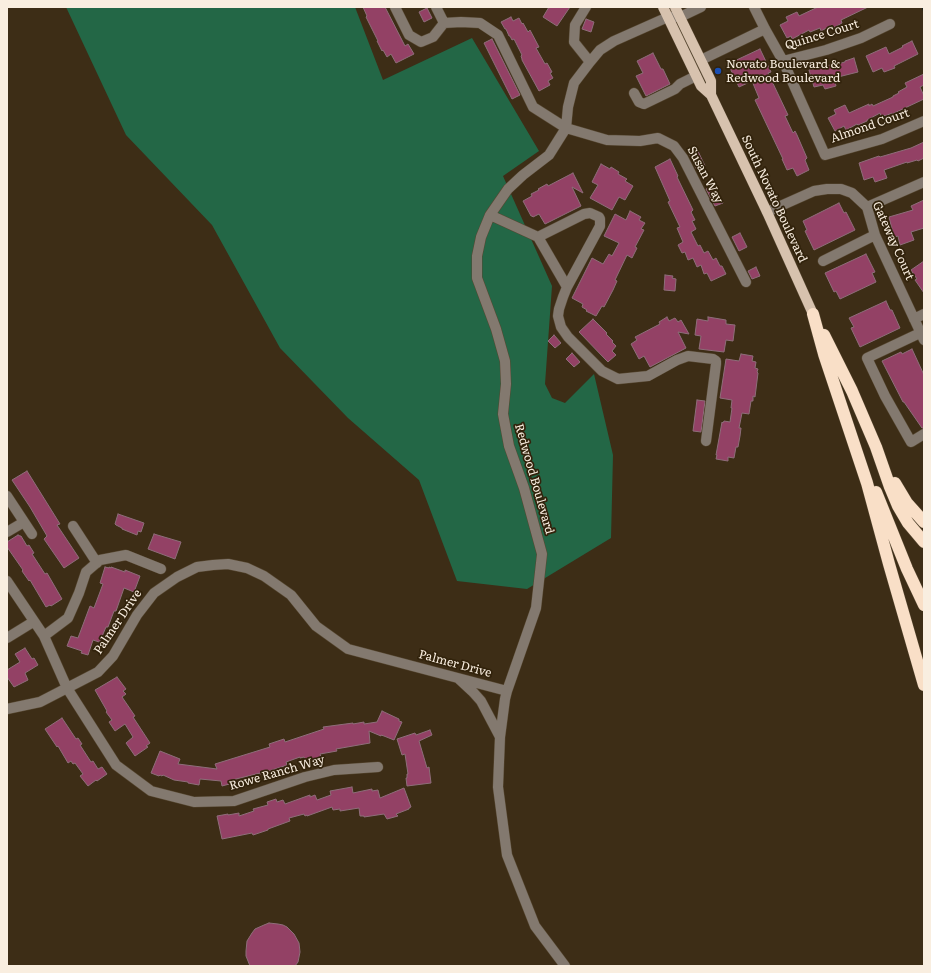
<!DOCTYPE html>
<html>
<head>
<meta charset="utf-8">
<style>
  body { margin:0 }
  #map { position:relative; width:931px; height:973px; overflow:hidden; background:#3d2d16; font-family:Literata,serif }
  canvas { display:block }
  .frame { position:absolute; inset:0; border:8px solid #f9eee0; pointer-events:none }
</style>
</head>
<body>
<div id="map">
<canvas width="931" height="973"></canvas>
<div class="frame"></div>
</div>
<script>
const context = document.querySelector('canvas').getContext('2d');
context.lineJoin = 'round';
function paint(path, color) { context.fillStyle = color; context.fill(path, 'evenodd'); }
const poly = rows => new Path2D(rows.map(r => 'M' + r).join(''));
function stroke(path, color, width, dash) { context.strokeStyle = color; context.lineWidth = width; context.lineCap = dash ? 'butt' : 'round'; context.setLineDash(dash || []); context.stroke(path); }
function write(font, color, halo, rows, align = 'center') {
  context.font = font + ' Literata,serif'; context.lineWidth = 3.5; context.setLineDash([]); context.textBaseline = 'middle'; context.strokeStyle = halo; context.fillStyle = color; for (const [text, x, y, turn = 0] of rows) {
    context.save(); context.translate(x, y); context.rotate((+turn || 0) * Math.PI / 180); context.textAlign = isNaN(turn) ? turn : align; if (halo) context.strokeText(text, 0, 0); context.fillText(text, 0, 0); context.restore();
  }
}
const green = poly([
  [66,7,355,7,383,80,472,38,539,151,503,176,552,286,545,384,552,398,565,403,594,374,613,455,611,538,527,589,457,581,419,480,348,418,280,348,212,225,126,135]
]);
const stream = poly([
  [923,7,924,10]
]);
const building = poly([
  [363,7,385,7,405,46,408,44,414,54,396,63,391,54,387,57,383,50,382,51,377,41,378,41,366,17,367,16,363,7],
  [549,7,570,7,557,26,543,17,549,7],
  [818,7,868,7,841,20,842,23,833,28,832,25,821,31,820,28,810,32,809,30,792,39,791,36,787,38,780,25,788,21,786,17,797,12,799,16,818,7],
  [427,8,432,18,424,22,419,12,427,8],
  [511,17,513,21,519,18,522,24,523,23,528,32,530,30,539,47,536,48,545,64,547,63,552,72,550,73,553,78,548,81,550,85,539,91,522,60,522,59,521,56,522,55,514,39,512,40,510,36,509,36,506,29,505,29,501,22,511,17],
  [586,19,594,22,591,32,582,29,586,19],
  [492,39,520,95,512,99,484,43,492,39],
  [912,41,918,54,894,66,895,68,884,72,882,68,873,72,866,56,886,47,889,54,903,47,902,46,912,41],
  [760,49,771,72,768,73,788,115,785,116,793,133,795,131,797,135,807,158,805,160,809,170,797,176,793,168,787,170,782,159,783,159,755,100,759,98,752,81,739,87,728,64,760,49],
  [653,53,661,69,663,69,670,84,646,96,636,76,643,73,637,61,653,53],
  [854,58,858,72,834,78,836,86,825,89,823,85,814,87,809,70,830,65,830,66,845,62,845,61,854,58],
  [924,74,924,85,920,87,924,96,924,99,892,114,892,113,885,116,884,115,881,116,880,113,867,120,867,121,858,125,857,124,846,130,844,126,835,131,828,118,836,114,834,110,845,105,849,113,869,104,869,106,872,104,873,106,893,97,893,96,899,93,898,92,907,87,905,83,924,74],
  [924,142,924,158,918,161,917,160,907,163,907,162,884,170,887,178,875,182,873,177,864,180,859,163,879,156,880,157,911,148,924,142],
  [696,147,705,166,697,170,688,151,696,147],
  [670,159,678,176,677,177,693,210,691,212,695,220,692,221,696,229,691,232,698,246,700,245,704,253,708,251,713,260,716,258,720,266,722,266,726,274,711,281,707,273,704,274,701,265,697,267,693,258,688,260,685,252,682,253,678,245,683,242,677,228,680,227,668,202,670,201,655,167,670,159],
  [601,164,610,169,611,167,619,172,618,174,627,179,625,181,633,186,625,200,619,197,612,210,590,198,598,185,592,182,601,164],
  [573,173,583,193,572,187,581,206,545,224,539,214,533,217,532,216,531,216,523,201,532,196,531,194,539,190,538,189,547,184,548,186,573,173],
  [714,186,723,203,715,206,706,189,714,186],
  [924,200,924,228,911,232,914,240,900,245,898,236,894,237,889,217,913,210,911,206,924,200],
  [839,203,844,213,846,212,855,230,814,250,805,231,807,230,803,221,839,203],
  [630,211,641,217,639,220,645,223,641,229,644,230,635,247,637,248,632,258,627,255,615,280,617,281,613,290,604,307,602,306,596,316,586,311,587,310,582,307,583,304,572,298,592,258,603,264,609,254,612,256,619,243,604,236,615,214,626,220,630,211],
  [740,233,747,247,739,251,732,237,740,233],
  [866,254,875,272,872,273,876,282,840,299,836,291,834,292,825,273,866,254],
  [924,261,924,293,915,280,917,279,911,270,924,261],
  [756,267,760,276,752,279,748,271,756,267],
  [665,275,673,276,672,278,676,279,675,291,664,290,665,275],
  [886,301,890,310,892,310,900,328,860,347,851,328,854,327,849,318,886,301],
  [667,317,669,321,675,318,678,322,681,320,689,334,678,332,686,348,650,367,644,356,639,359,631,344,637,340,635,337,660,324,659,322,667,317],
  [708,317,726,320,726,324,735,325,733,341,726,340,724,352,699,349,701,336,695,335,697,319,708,321,708,317],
  [593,319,607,333,606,334,613,341,612,342,616,346,612,351,616,355,609,361,608,362,605,359,579,332,593,319],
  [554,335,561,343,555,348,548,341,554,335],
  [912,349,924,375,924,428,922,428,904,402,903,402,882,361,901,352,902,354,912,349],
  [572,353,580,362,574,367,566,359,572,353],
  [741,354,753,356,752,361,756,362,755,368,758,369,757,372,758,373,755,397,753,396,753,401,751,401,749,414,742,413,739,428,741,428,740,436,738,447,736,447,734,458,728,457,728,461,716,459,717,455,716,455,722,422,723,423,724,421,730,422,732,408,731,408,732,400,720,398,726,359,739,361,741,354],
  [697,400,705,401,701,432,693,431,697,400],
  [27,471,60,524,57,525,79,558,64,568,44,539,47,536,30,507,12,480,27,471],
  [118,514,144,523,141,532,138,531,137,535,122,529,122,528,116,525,115,524,118,514],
  [154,534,181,542,175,559,148,549,154,534],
  [18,535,20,536,21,536,27,546,29,545,34,553,32,554,45,574,47,573,62,599,51,606,50,605,46,607,30,580,29,581,22,571,23,570,7,547,7,542,18,535],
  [105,567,109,568,109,567,111,568,111,567,125,572,125,570,140,576,134,592,124,588,116,611,114,611,108,627,106,627,100,641,99,642,93,640,88,655,81,653,82,651,67,646,71,636,78,638,90,606,94,608,103,584,100,583,105,567],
  [25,648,32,659,34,658,38,665,25,673,28,680,14,687,7,677,7,670,20,662,15,654,25,648],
  [117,677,126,689,123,691,126,694,122,697,135,716,133,717,150,743,146,746,148,747,135,756,126,743,133,737,125,724,115,731,109,722,112,720,106,712,107,711,95,690,117,677],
  [382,711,399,719,399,721,402,722,394,740,384,736,381,735,381,736,369,731,370,743,336,749,337,751,320,754,321,757,310,761,309,758,305,759,304,757,300,758,300,757,286,762,287,765,260,774,260,773,232,780,233,783,222,786,221,781,200,779,199,785,188,783,188,782,174,780,163,775,162,776,160,775,159,776,151,773,160,751,180,759,178,764,217,769,215,764,270,747,269,744,284,739,285,742,324,729,323,727,353,723,353,724,364,722,364,724,377,722,382,711],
  [62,718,76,739,78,738,82,744,80,745,91,762,93,761,98,769,102,767,107,774,97,781,96,780,88,786,80,776,83,774,75,763,73,764,71,761,68,763,58,746,57,747,45,729,62,718],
  [430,730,432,735,419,741,427,768,429,767,431,783,407,786,406,778,407,778,407,774,408,774,405,754,402,755,397,739,415,733,416,735,430,730],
  [352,787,353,793,372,789,372,791,378,790,380,798,404,788,411,807,409,808,409,809,396,814,398,816,387,819,384,814,364,817,364,816,360,816,359,808,340,811,340,809,333,810,332,807,307,816,307,815,305,816,304,814,289,818,290,821,268,829,268,830,253,835,252,833,222,839,217,816,228,814,228,815,239,813,239,816,254,811,253,809,268,805,267,802,276,799,277,802,283,800,285,804,310,795,310,797,315,795,317,800,331,795,330,791,352,787],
  [269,923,278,924,283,925,287,927,294,934,299,943,300,952,298,962,295,966,250,966,246,956,246,951,247,941,252,933,255,929,264,925,269,923]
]);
const minor = poly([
  [395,7,409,35,421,42,433,37,444,23],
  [436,7,444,23,461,22,480,23,498,35,533,107,566,128,607,140,640,141,658,138,674,146,683,158,746,282],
  [586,7,575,25,574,42,590,62],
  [754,7,765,29,783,61,825,155,882,139,924,121],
  [701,60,765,29],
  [783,61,826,50,861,38,890,24],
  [634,93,639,102,644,104,675,89,680,84,696,76],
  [867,207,924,182],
  [767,212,814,191,827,189,841,189,852,193,867,207,875,235,924,340],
  [490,215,538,237,567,287],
  [538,237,584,214,590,213,599,217,600,219,600,226,567,287,563,297,559,309,558,316,561,327,568,337,602,371,618,379,648,376,677,360,688,356,713,359,716,361,716,364,706,441],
  [823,261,875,235],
  [914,319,924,314],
  [920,333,867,358,885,396,911,442,924,434],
  [7,496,32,534],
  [73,526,97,563],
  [7,532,24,522],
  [7,581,44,636,67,688,116,765,151,791,194,802,234,801,305,777,334,770,378,767],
  [44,636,68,618,79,593,86,572,100,560,126,555,161,569],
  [7,638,33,622],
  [459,679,473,692,481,701,500,737],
  [7,709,40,702,98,672,113,656,137,615,154,593,177,577,197,567,213,565,228,564,247,568,264,576,291,595,316,626,348,649,507,691],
  [565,966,535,926,507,855,498,787,500,737,505,699,507,691,536,608,542,554,524,488,509,446,503,414,506,384,505,361,496,329,477,278,477,256,481,237,490,215,508,189,523,175,549,155,566,128,568,107,574,83,590,62,600,50,614,41,668,17,680,17,701,7]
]);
const major = poly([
  [663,7,701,86,711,95,767,212,813,314],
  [675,7,711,81,711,95]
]);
const highway = poly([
  [813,314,824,354,867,483,889,564,924,685],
  [824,335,852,391,876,447,890,487,898,506,908,523,924,542],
  [895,483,907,503,924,522],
  [876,492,907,569,924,605]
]);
const markers = [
  [718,71,4,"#1a4fb4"]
];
const streetNames = [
  ["Quince Court",822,35,-17],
  ["Almond Court",870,126,-19],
  ["Susan Way",705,175,62],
  ["South Novato Boulevard",774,199,65],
  ["Gateway Court",893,241,66],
  ["Redwood Boulevard",534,479,74],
  ["Palmer Drive",118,622,-56],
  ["Palmer Drive",455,664,15],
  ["Rowe Ranch Way",277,773,-16]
];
const poiNames = [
  ["Novato Boulevard &",726,64],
  ["Redwood Boulevard",726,78]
];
paint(green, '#236746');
stroke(stream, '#102223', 2.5);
paint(building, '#934165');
stroke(building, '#8e6e7a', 1);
stroke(minor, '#574832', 11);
stroke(major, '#574832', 11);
stroke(highway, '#574832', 13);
stroke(minor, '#83796f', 10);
stroke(major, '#d7c2ae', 10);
stroke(highway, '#f9dfc7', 12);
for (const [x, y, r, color] of markers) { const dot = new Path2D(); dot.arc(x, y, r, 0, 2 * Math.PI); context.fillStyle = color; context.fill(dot); stroke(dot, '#32230c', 1.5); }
write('12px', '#f9eee0', '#32230c', streetNames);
write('12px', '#f9eee0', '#32230c', poiNames, 'left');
</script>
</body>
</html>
